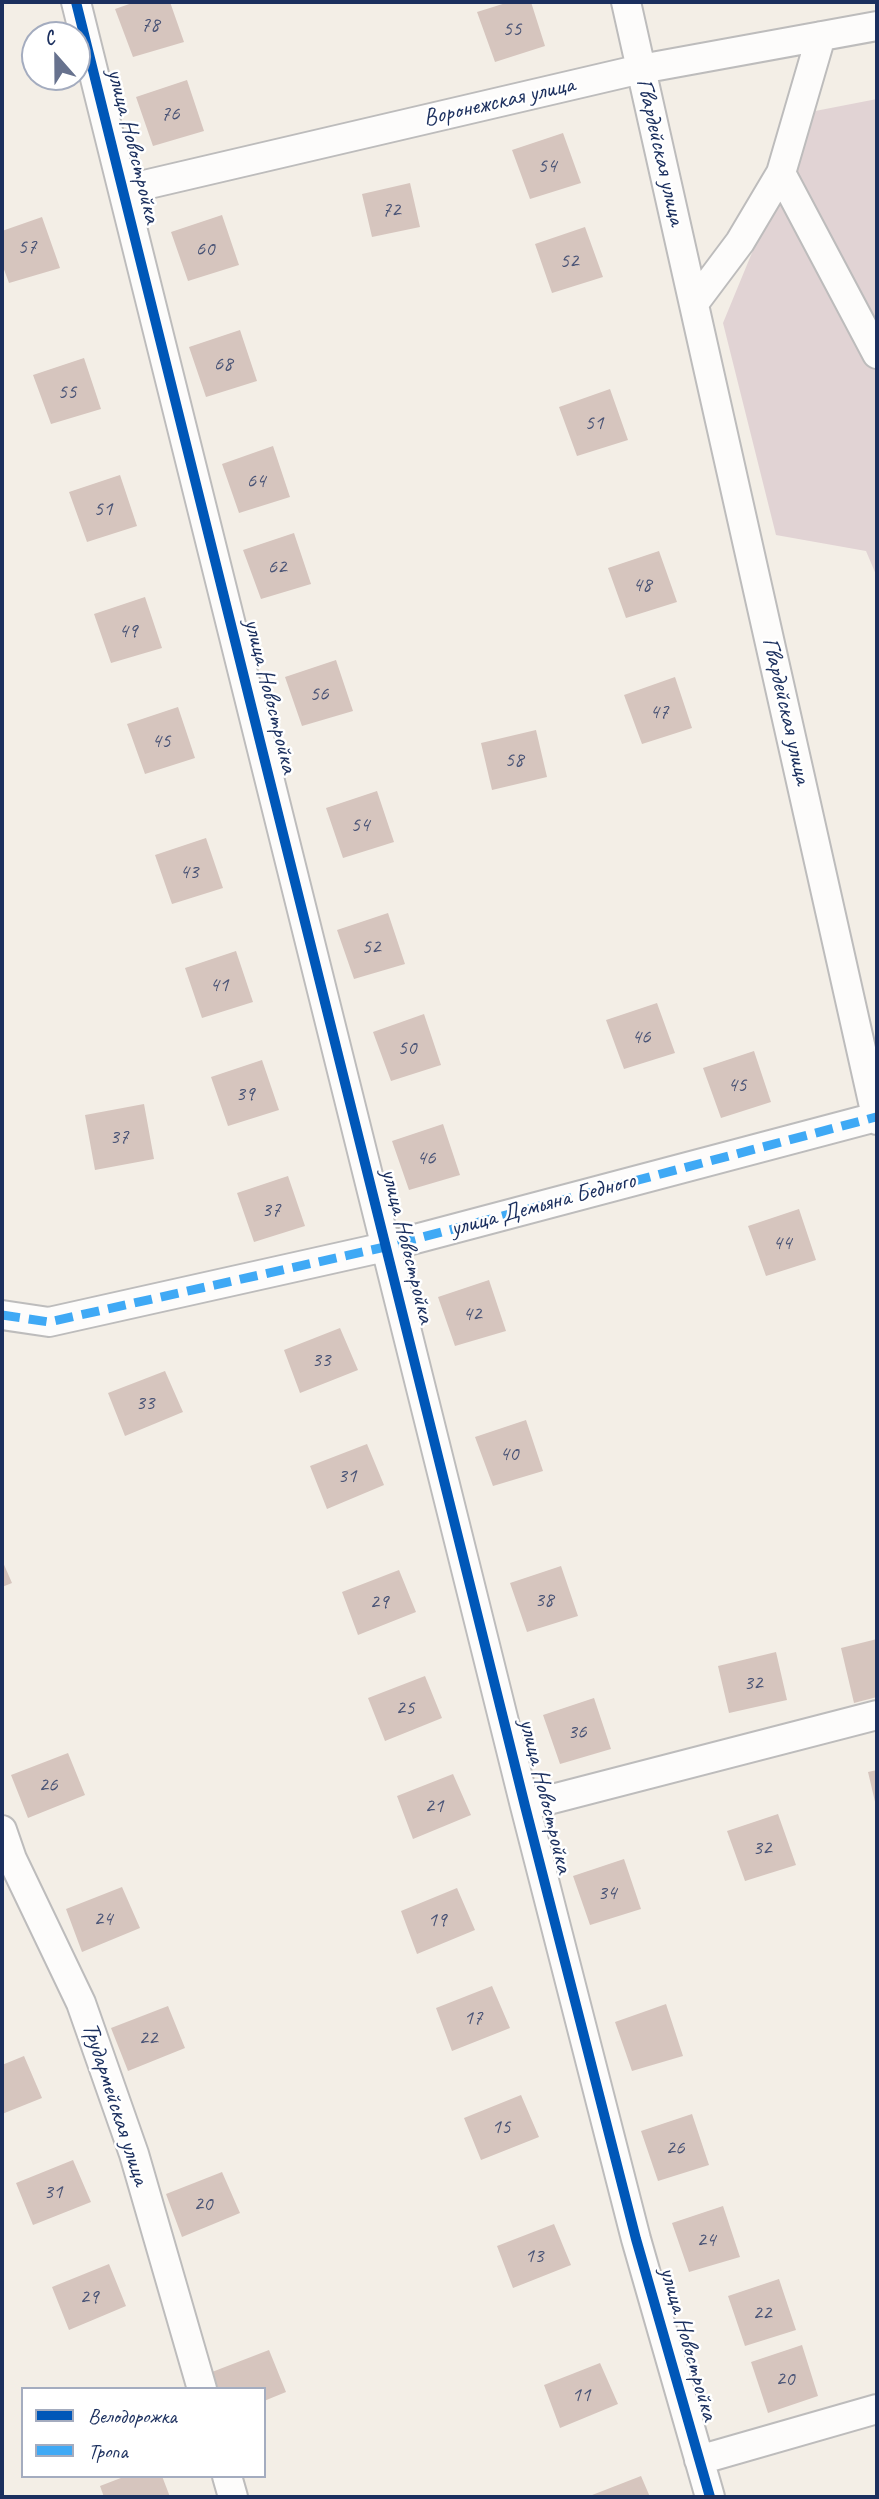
<!DOCTYPE html>
<html>
<head>
<meta charset="utf-8">
<style>
  body { margin:0 }
  #map { position:relative; width:879px; height:2499px; overflow:hidden; background:#f3eee6; font-family:Caveat,sans-serif }
  canvas { display:block }
  .frame { position:absolute; inset:0; border:4px solid #1b2f5e; pointer-events:none }
  .legend { position:absolute; left:21px; top:2387px; width:245px; height:91px; box-sizing:border-box; background:#fff; border:2px solid #a4acbf; margin:0; padding:9px 12px; list-style:none; font-size:21px; color:#1b2f5e }
  .legend li { display:flex; align-items:center; gap:14px; height:35px }
  .legend b { width:35px; border:2px solid #a4acbf }
  .north { position:absolute; left:21px; top:21px; width:70px; height:70px; box-sizing:border-box; background:#fff; border:2px solid #a4acbf; border-radius:50%; rotate:339deg; font-size:19px; font-weight:700; line-height:28px; text-align:center; color:#1b2f5e }
  .north::after { content:''; display:block; margin:auto; width:24px; height:32px; background:#67728e; clip-path:polygon(50% 0,100% 100%,50% 72%,0 100%) }
</style>
</head>
<body>
<div id="map">
<canvas width="879" height="2499"></canvas>
<div class="frame"></div>
<ul class="legend">
<li><b style="height:9px;background:#0057b8"></b>Велодорожка</li>
<li><b style="height:9px;background:#3fa9f5"></b>Тропа</li>
</ul>
<div class="north">С</div>
</div>
<script>
const context = document.querySelector('canvas').getContext('2d');
context.lineJoin = 'round';
function paint(path, color) { context.fillStyle = color; context.fill(path, 'evenodd'); }
const poly = rows => new Path2D(rows.map(r => 'M' + r).join(''));
function stroke(path, color, width, dash) { context.strokeStyle = color; context.lineWidth = width; context.lineCap = dash ? 'butt' : 'round'; context.setLineDash(dash || []); context.stroke(path); }
function write(font, color, halo, rows, align = 'center') {
  context.font = font + ' Caveat,sans-serif'; context.lineWidth = 5; context.setLineDash([]); context.textBaseline = 'middle'; context.strokeStyle = halo; context.fillStyle = color; for (const [text, x, y, turn = 0] of rows) {
    context.save(); context.translate(x, y); context.rotate((+turn || 0) * Math.PI / 180); context.textAlign = isNaN(turn) ? turn : align; if (halo) context.strokeText(text, 0, 0); context.fillText(text, 0, 0); context.restore();
  }
}
const industrial = poly([
  [877,99,877,577,866,551,776,535,723,323,810,112]
]);
const building = poly([
  [135,2,170,2,184,42,133,57,115,9],
  [509,2,531,2,545,46,495,62,477,12],
  [187,80,204,131,153,146,136,97],
  [563,133,581,183,530,199,512,150],
  [410,183,420,227,372,237,362,194],
  [222,215,239,265,188,281,171,232],
  [42,217,60,268,9,283,2,264,2,231],
  [585,227,603,277,552,293,535,244],
  [240,330,257,381,206,397,189,347],
  [84,358,101,409,51,424,33,375],
  [610,389,628,440,577,456,559,407],
  [273,446,290,497,239,513,222,464],
  [120,475,137,526,87,542,69,492],
  [294,533,311,584,261,599,243,550],
  [659,551,677,602,626,618,608,568],
  [145,597,162,648,111,663,94,614],
  [336,660,353,711,302,726,285,677],
  [675,677,692,728,642,744,624,695],
  [178,707,195,758,145,774,127,724],
  [536,730,547,777,492,790,481,743],
  [377,791,394,842,343,858,326,808],
  [206,838,223,888,172,904,155,855],
  [388,913,405,964,354,979,337,930],
  [236,951,253,1002,202,1018,185,968],
  [657,1003,675,1053,624,1069,606,1020],
  [424,1014,441,1065,391,1081,373,1032],
  [754,1051,771,1102,721,1118,703,1068],
  [262,1060,279,1110,228,1126,211,1077],
  [144,1104,154,1159,95,1170,85,1115],
  [443,1124,460,1175,409,1190,392,1141],
  [288,1176,305,1226,254,1242,237,1193],
  [799,1209,816,1260,766,1276,748,1226],
  [489,1280,506,1331,455,1346,438,1297],
  [340,1328,358,1370,300,1393,284,1350],
  [165,1371,183,1412,125,1436,108,1393],
  [526,1420,543,1471,493,1486,475,1437],
  [367,1444,384,1485,327,1509,310,1466],
  [2,1560,12,1583,2,1587],
  [561,1566,578,1616,527,1632,510,1583],
  [399,1570,416,1612,358,1635,342,1592],
  [877,1639,877,1697,854,1703,841,1648],
  [776,1652,787,1700,729,1713,718,1666],
  [425,1676,442,1718,385,1741,368,1698],
  [594,1698,611,1749,560,1764,543,1715],
  [68,1753,85,1795,28,1818,11,1775],
  [877,1770,877,1806,876,1806,868,1772],
  [453,1774,471,1815,413,1839,397,1796],
  [778,1814,796,1865,745,1881,727,1831],
  [624,1859,641,1909,590,1925,573,1876],
  [122,1887,140,1928,82,1952,66,1909],
  [457,1888,475,1930,417,1954,401,1911],
  [492,1986,510,2028,452,2051,436,2008],
  [666,2004,683,2056,632,2071,615,2022],
  [168,2006,185,2048,128,2071,111,2028],
  [24,2056,42,2098,2,2114,2,2065],
  [521,2095,539,2137,481,2160,464,2118],
  [692,2114,709,2165,658,2181,641,2131],
  [73,2160,91,2202,33,2225,16,2183],
  [222,2172,240,2213,182,2237,166,2194],
  [723,2206,740,2257,689,2272,672,2223],
  [554,2224,571,2265,513,2288,497,2246],
  [109,2264,126,2306,69,2330,52,2287],
  [779,2279,796,2330,745,2346,728,2296],
  [802,2345,818,2396,768,2413,751,2362],
  [269,2350,286,2392,264,2401,264,2389,218,2389,212,2372],
  [600,2363,618,2404,560,2428,544,2385],
  [126,2476,162,2476,170,2497,104,2497,100,2486],
  [641,2476,650,2497,587,2497]
]);
const minor = poly([
  [76,2,525,1806,636,2239,710,2497],
  [626,2,877,1120],
  [781,173,877,354],
  [123,190,641,69,877,26],
  [695,302,740,242,781,173,821,36],
  [2,1315,49,1322,385,1247,876,1117],
  [525,1806,877,1715],
  [2,1830,12,1859,81,2003,134,2154,202,2389],
  [699,2460,877,2409],
  [227,2476,233,2497]
]);
const quiet = poly([
  [2,1315,49,1322,385,1247,876,1117]
]);
const cycleway = poly([
  [76,2,525,1806,636,2239,710,2497]
]);
const numberNames = [
  ["78",150,25],
  ["55",512,29],
  ["76",170,114],
  ["54",547,166],
  ["72",391,210],
  ["57",27,247],
  ["60",205,249],
  ["52",569,261],
  ["68",223,364],
  ["55",67,392],
  ["51",594,423],
  ["64",256,481],
  ["51",103,509],
  ["62",277,567],
  ["48",642,585],
  ["49",128,631],
  ["56",319,694],
  ["47",659,712],
  ["45",161,741],
  ["58",514,760],
  ["54",360,825],
  ["43",189,872],
  ["52",371,947],
  ["41",219,985],
  ["46",641,1037],
  ["50",407,1048],
  ["45",737,1085],
  ["39",245,1094],
  ["37",119,1137],
  ["46",426,1158],
  ["37",271,1210],
  ["44",782,1243],
  ["42",472,1314],
  ["33",321,1360],
  ["33",145,1403],
  ["40",509,1454],
  ["31",347,1476],
  ["38",544,1600],
  ["29",379,1602],
  ["32",753,1683],
  ["25",405,1708],
  ["36",577,1732],
  ["26",48,1785],
  ["21",434,1806],
  ["32",762,1848],
  ["34",607,1893],
  ["24",103,1919],
  ["19",437,1920],
  ["17",473,2018],
  ["22",148,2038],
  ["15",501,2127],
  ["26",675,2148],
  ["31",53,2192],
  ["20",203,2204],
  ["24",706,2240],
  ["13",534,2256],
  ["29",89,2297],
  ["22",762,2313],
  ["20",785,2379],
  ["11",581,2395]
];
const streetNames = [
  ["Воронежская улица",499,102,-13],
  ["улица Новостройка",133,146,76],
  ["Гвардейская улица",660,152,77],
  ["улица Новостройка",270,696,76],
  ["Гвардейская улица",786,711,77],
  ["улица Демьяна Бедного",543,1205,-15],
  ["улица Новостройка",407,1246,76],
  ["улица Новостройка",545,1796,76],
  ["Трудармейская улица",115,2104,72],
  ["улица Новостройка",688,2344,74]
];
paint(industrial, '#e1d3d4');
paint(building, '#d6c5be');
stroke(minor, '#bdbcbc', 32);
stroke(minor, '#fdfcfb', 28);
stroke(quiet, '#3fa9f5', 9, [18, 9]);
stroke(cycleway, '#0057b8', 10);
write('21px', '#4a5476', null, numberNames);
write('24px', '#1b2f5e', '#fff', streetNames);
</script>
</body>
</html>
